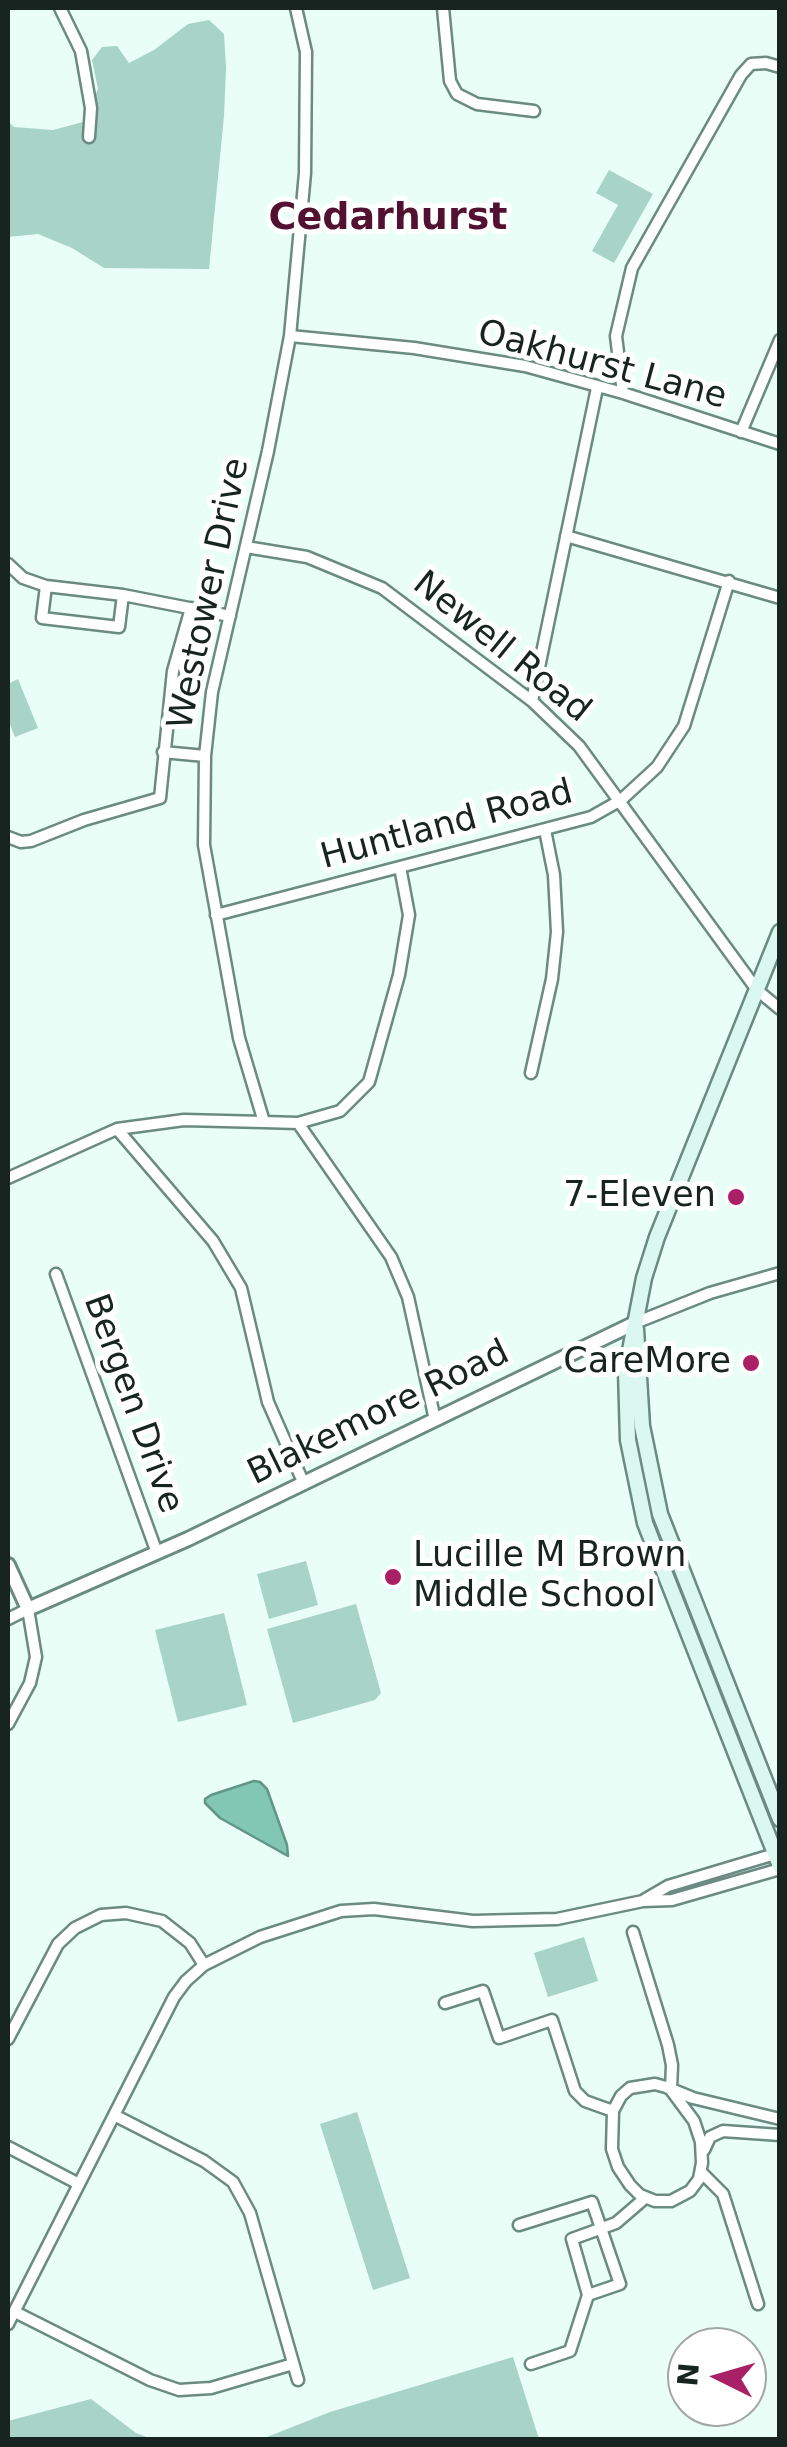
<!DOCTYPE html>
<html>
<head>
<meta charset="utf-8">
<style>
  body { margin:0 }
  #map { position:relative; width:787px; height:2447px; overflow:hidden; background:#e9fef7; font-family:"DejaVu Sans",sans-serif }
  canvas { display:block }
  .frame { position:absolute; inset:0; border:10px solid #172420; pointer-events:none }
  .north { position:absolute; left:667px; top:2327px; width:100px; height:100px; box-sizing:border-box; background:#fff; border:2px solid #a2a7a6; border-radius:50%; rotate:275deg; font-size:28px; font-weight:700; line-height:40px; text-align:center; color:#172420 }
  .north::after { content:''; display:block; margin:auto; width:35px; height:45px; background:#a92066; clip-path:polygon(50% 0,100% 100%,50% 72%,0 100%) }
</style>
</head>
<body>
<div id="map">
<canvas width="787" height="2447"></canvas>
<div class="frame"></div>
<div class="north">N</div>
</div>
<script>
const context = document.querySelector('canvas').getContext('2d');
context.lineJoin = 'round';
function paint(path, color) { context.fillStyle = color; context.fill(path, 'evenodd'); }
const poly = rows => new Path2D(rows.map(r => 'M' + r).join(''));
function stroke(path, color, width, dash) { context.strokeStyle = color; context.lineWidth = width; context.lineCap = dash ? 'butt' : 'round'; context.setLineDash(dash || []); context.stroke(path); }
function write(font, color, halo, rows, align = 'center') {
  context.font = font + ' "DejaVu Sans",sans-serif'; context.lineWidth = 10; context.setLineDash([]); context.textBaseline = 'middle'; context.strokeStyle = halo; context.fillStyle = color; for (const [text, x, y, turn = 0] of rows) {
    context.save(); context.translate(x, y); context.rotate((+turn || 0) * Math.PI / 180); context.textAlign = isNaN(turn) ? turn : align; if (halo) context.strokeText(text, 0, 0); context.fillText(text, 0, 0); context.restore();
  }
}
const green = poly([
  [209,20,224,34,226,68,224,116,209,269,104,268,72,248,38,234,8,237,8,121,14,127,53,130,83,122,98,89,92,60,102,47,117,46,129,63,154,50,188,24],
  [609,170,653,194,614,263,592,251,618,205,596,193],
  [18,679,38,728,15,737,8,720,8,684],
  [306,1561,318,1605,269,1619,257,1574],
  [356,1604,381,1693,375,1700,293,1723,267,1629],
  [224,1613,247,1705,178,1722,155,1630],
  [584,1937,598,1981,548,1997,534,1953],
  [357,2112,410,2278,373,2290,320,2124],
  [513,2357,539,2439,262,2439,330,2412],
  [91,2399,136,2433,152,2439,8,2439,8,2421]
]);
const water = poly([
  [254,1781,260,1782,267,1789,287,1845,288,1856,220,1818,205,1803,205,1799,211,1795,254,1781]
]);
const minor = poly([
  [60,8,81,51,91,108,89,137],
  [296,8,306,52,305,173,290,336,268,451,212,692,205,756,204,845,239,1038,264,1122,298,1123,391,1257,408,1297,435,1420],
  [443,8,450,81,457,94,477,104,534,111],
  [290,336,414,348,525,366,623,393,780,444],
  [623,393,616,336,632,268,741,75,751,64,766,63,780,67],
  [741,432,780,340],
  [566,536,780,598],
  [246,547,307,557,382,588,532,701,579,746,757,990,780,1009],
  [8,564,23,578,46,586,123,595,230,616],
  [46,586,42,618,119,627,123,595],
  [532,701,597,388],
  [163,752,205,756],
  [8,837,21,842,31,841,84,820,160,798,173,671,191,608],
  [216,915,591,817,621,800,657,767,684,726,729,581],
  [531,1073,552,979,557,932,554,875,545,830],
  [298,1123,340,1111,369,1082,399,975,409,915,400,867],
  [117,1129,213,1241,241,1288,268,1402,304,1484],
  [8,1178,117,1129,184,1120,264,1122],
  [56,1274,157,1553],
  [635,1323,710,1293,780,1273],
  [8,1619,28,1609,36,1657,30,1683,8,1724],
  [644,1900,668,1886,775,1854],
  [633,1932,668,2045,672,2065,671,2090],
  [445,2003,483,1991,499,2038,552,2020,575,2091,585,2101,613,2111],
  [8,2039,58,1944,75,1928,101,1915,126,1913,162,1921,190,1943,204,1965],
  [671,2090,694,2121,701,2142,702,2163,699,2179,690,2191,671,2201,655,2201,640,2195,630,2185,618,2167,612,2149,613,2111,621,2096,630,2088,655,2084,666,2087,693,2098,780,2119],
  [114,2115,204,2161,233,2182,250,2213,298,2380],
  [8,2147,79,2184],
  [704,2150,710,2137,723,2131,780,2135],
  [701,2172,723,2194,758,2304],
  [519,2225,592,2202,620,2284,588,2295],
  [15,2312,150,2380,179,2390,211,2388,293,2364],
  [8,2324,174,1997,186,1981,204,1965,260,1937,341,1911,374,1909,473,1921,557,1919,643,1901,672,1900,780,1869],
  [531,2364,570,2351,588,2295,572,2239,616,2223,645,2198]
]);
const tertiary = poly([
  [8,1565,28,1609,188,1539,635,1323]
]);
const secondary = poly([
  [780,932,657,1237,644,1278,626,1371,628,1440,645,1523,780,1866],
  [636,1329,642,1426,660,1514,780,1819]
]);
const markers = [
  [736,1197,10,"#a92066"],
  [751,1363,10,"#a92066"],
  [393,1577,10,"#a92066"]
];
const streetNames = [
  ["Oakhurst Lane",602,366,15],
  ["Westower Drive",210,594,-78],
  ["Newell Road",501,648,39],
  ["Huntland Road",447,826,-15],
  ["Bergen Drive",132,1404,70],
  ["Blakemore Road",379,1414,-26]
];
const poiNames = [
  ["7-Eleven",716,1197],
  ["CareMore",731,1363],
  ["Lucille M Brown",413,1557,"left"],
  ["Middle School",413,1597,"left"]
];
const neighbourhoodNames = [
  ["Cedarhurst",388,219]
];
paint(green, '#a8d3c7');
paint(water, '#81c7b3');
stroke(water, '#619687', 2.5);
stroke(minor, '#6b8b82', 15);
stroke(tertiary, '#6b8b82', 18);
stroke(secondary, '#6b8b82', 19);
stroke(minor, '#fff', 10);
stroke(tertiary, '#fff', 12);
stroke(secondary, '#daf8f0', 14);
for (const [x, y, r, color] of markers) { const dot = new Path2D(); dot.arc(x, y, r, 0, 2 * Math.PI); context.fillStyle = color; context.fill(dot); stroke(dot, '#fff', 4); }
write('35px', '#172420', '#fff', streetNames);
write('35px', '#172420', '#fff', poiNames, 'right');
write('bold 38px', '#521130', '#fff', neighbourhoodNames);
</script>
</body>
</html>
